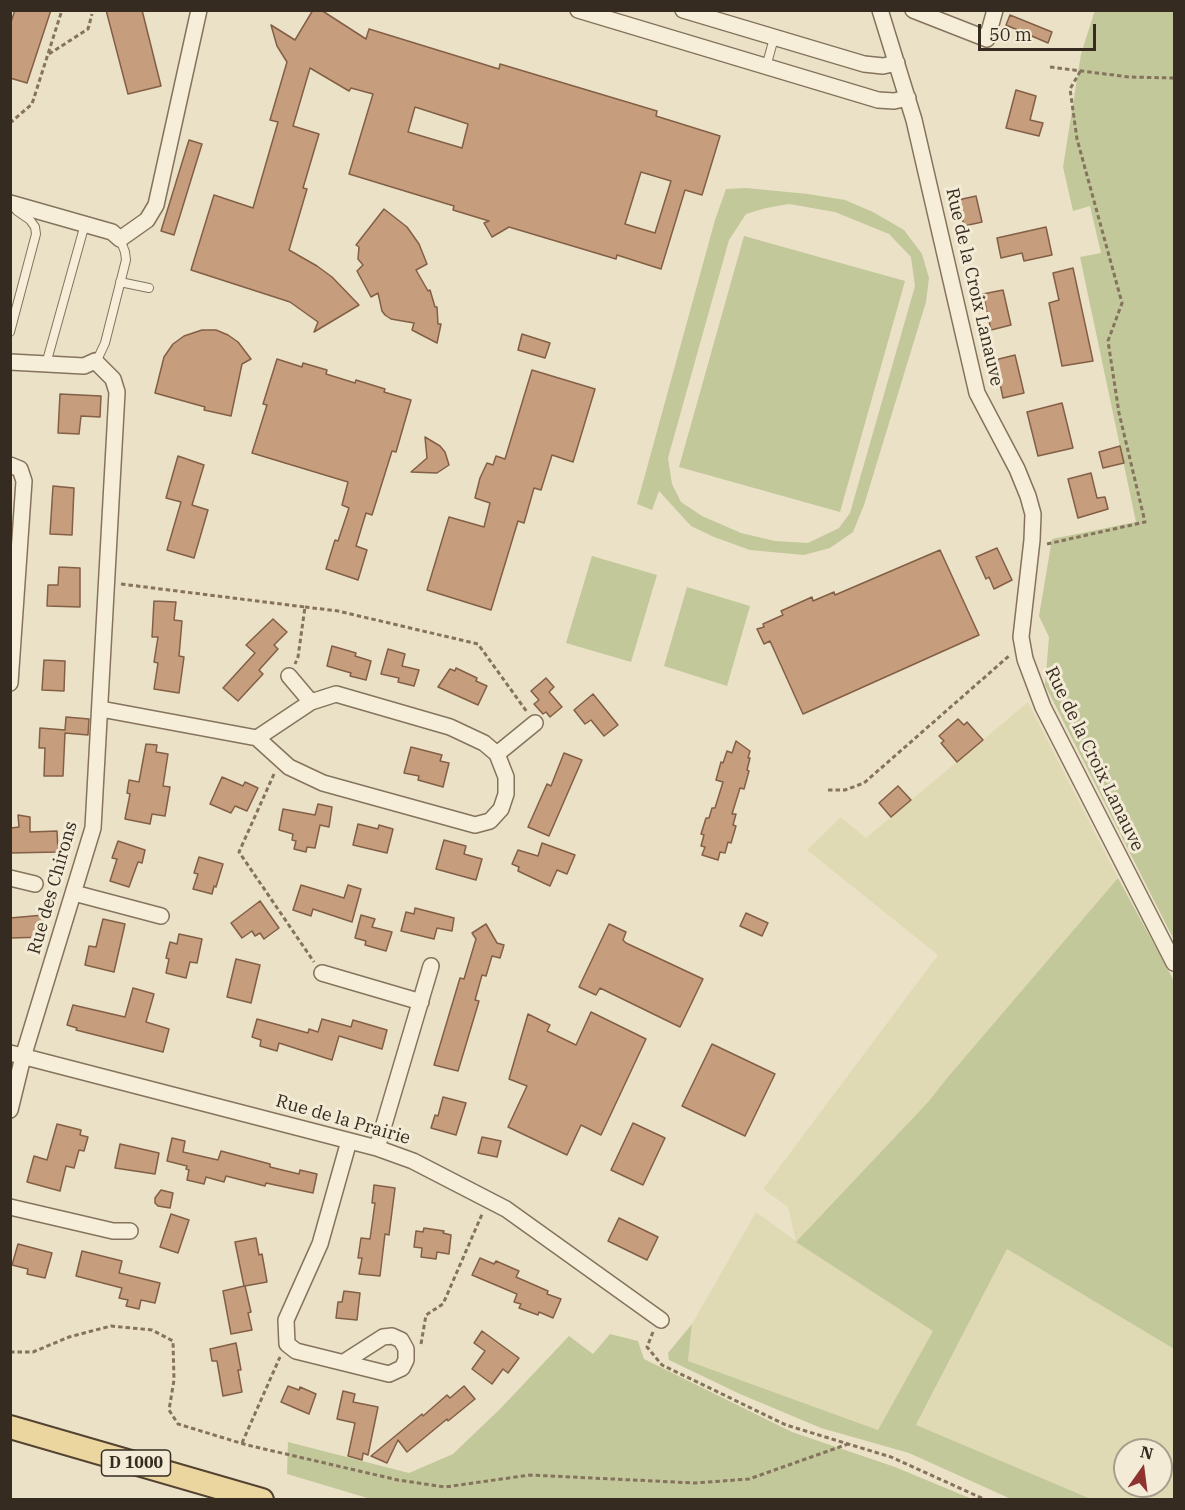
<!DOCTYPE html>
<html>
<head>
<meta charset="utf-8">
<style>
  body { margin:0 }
  #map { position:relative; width:1185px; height:1510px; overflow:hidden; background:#ebe1c6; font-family:"IBM Plex Serif",serif }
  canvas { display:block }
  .frame { position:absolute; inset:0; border:12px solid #362b20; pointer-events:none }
  .north { position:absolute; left:1113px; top:1438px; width:60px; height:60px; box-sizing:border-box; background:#f3ebd5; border:2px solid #a79e8d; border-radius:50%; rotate:14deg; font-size:16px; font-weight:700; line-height:24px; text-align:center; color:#362b20 }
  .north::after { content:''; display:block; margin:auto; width:21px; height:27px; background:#8f3331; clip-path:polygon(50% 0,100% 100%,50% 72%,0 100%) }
  .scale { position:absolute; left:978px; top:24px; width:118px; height:27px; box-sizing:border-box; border:3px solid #362b20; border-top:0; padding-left:8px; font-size:18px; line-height:21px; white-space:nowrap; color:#362b20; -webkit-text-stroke:4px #f3ebd5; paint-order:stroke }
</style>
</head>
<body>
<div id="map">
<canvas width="1185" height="1510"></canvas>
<div class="frame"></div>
<div class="north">N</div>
<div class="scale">50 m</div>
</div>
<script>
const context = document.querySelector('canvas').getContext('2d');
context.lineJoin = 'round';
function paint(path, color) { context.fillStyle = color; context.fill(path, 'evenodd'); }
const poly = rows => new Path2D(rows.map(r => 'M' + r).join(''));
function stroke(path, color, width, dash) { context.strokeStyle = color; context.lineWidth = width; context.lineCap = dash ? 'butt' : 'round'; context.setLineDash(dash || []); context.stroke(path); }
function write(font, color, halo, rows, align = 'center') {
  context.font = font + ' "IBM Plex Serif",serif'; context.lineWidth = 6; context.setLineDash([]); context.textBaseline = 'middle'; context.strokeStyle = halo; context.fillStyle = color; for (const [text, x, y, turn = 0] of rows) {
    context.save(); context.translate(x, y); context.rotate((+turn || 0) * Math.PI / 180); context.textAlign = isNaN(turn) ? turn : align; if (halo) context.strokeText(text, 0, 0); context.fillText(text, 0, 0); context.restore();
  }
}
const farmland = poly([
  [1028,702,1118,878,947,1078,929,1101,797,1242,934,1331,878,1430,688,1361,692,1324,756,1212,796,1241,788,1207,763,1189,938,955,807,850,841,817,866,838],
  [1007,1249,1174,1349,1174,1499,1091,1499,916,1426],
  [1125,1450,1161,1450,1161,1486,1125,1486]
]);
const green = poly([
  [1095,10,1174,11,1174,940,1045,685,1049,637,1039,616,1052,539,1136,522,1080,257,1101,253,1090,206,1073,211,1063,167,1081,54],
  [746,188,808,194,845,200,873,212,904,230,922,254,929,278,926,302,864,505,853,532,830,548,804,555,750,550,714,537,691,526,659,491,652,510,637,504,715,220,726,189],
  [789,204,835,212,889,234,911,257,915,286,850,513,839,528,808,543,775,541,741,533,702,516,681,502,672,484,668,458,729,240,746,214,766,208],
  [744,236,905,281,840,512,679,467],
  [592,556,657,575,631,662,566,643],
  [687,587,750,606,727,686,664,666],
  [1118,878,1174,981,1174,1349,1007,1249,916,1425,1091,1499,1011,1499,909,1453,821,1428,740,1394,669,1360,668,1353,692,1324,688,1361,878,1430,933,1331,796,1242,929,1101,947,1078],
  [610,1334,638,1341,644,1359,792,1432,895,1467,972,1499,374,1500,287,1474,288,1442,409,1473,453,1454,501,1408,569,1336,593,1354]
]);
const building = poly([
  [15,10,51,10,27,83,10,78,10,25,15,10],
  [106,10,142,10,161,86,128,94,106,10],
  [313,10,321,10,366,39,369,29,499,69,500,64,657,111,656,116,720,136,702,195,685,190,661,269,617,255,616,259,509,227,492,237,484,223,489,221,453,210,454,206,349,174,373,94,351,88,349,91,310,68,293,126,319,134,303,188,307,189,289,250,317,266,332,277,359,305,314,332,318,322,290,302,191,270,214,195,253,208,278,122,270,120,287,62,277,46,271,25,295,40,313,10],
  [415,107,468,124,462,148,408,132,415,107],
  [641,172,671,181,655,233,625,224,641,172],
  [1010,15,1052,32,1048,43,1006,25,1010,15],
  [1016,90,1036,96,1030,120,1043,123,1039,136,1006,128,1016,90],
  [189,140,202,144,174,235,161,231,189,140],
  [976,196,982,222,964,226,958,200,976,196],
  [384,209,407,227,419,244,427,264,416,270,428,291,430,290,435,307,437,307,438,324,441,324,437,343,412,330,414,323,391,319,385,315,382,311,378,293,371,297,357,271,363,265,358,259,359,247,356,245,384,209],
  [1046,227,1052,255,1024,261,1022,253,1001,258,997,238,1046,227],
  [1073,268,1093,361,1062,366,1049,303,1059,300,1053,273,1073,268],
  [1003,290,1011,325,991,330,983,294,1003,290],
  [202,330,216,330,228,335,238,342,251,359,242,364,231,416,204,410,205,407,155,393,164,357,173,344,184,336,202,330],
  [522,334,550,343,545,358,518,350,522,334],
  [1015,355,1024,393,1003,398,995,360,1015,355],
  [277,359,302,367,303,363,327,370,326,374,355,383,356,380,385,389,384,392,411,400,396,452,392,451,372,515,366,513,356,546,367,550,358,580,326,569,335,540,338,541,349,508,342,505,348,482,252,453,267,405,263,404,277,359],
  [532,370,595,389,573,462,552,455,541,490,534,488,524,523,518,521,491,610,427,590,449,517,484,527,490,503,475,498,480,478,487,463,493,465,496,456,505,459,532,370],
  [60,394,101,396,100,417,81,416,79,434,58,433,60,394],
  [1062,403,1073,448,1038,456,1027,412,1062,403],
  [425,437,440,446,445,452,449,465,437,473,411,472,427,458,425,437],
  [1120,446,1124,463,1103,468,1099,452,1120,446],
  [178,456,204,465,192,505,208,510,194,558,167,550,181,502,166,498,178,456],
  [1091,473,1097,498,1105,497,1108,509,1078,518,1068,479,1091,473],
  [53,486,74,488,72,535,50,534,53,486],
  [997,548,1012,580,994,589,989,577,986,579,976,557,997,548],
  [940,550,979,635,803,714,770,641,764,644,757,629,764,627,763,624,783,615,781,611,812,597,813,601,834,592,835,595,940,550],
  [59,567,80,568,80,607,47,606,48,585,58,585,59,567],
  [154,601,176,602,174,620,182,621,179,656,184,657,179,693,154,689,158,663,154,662,158,637,152,637,154,601],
  [273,619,287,632,274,645,278,649,259,670,263,674,238,701,223,688,255,653,246,645,273,619],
  [332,646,356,653,355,656,371,661,366,680,350,676,351,673,327,666,332,646],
  [388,649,405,654,402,666,419,670,414,686,398,682,399,678,381,674,388,649],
  [44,660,65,661,64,691,42,690,44,660],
  [456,668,477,678,476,681,487,686,478,705,438,687,450,669,455,671,456,668],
  [546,678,554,687,549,692,562,707,550,717,546,712,543,714,534,704,539,700,531,691,546,678],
  [593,694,618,725,604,736,591,720,585,724,574,710,593,694],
  [66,717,89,719,88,735,65,733,63,776,44,776,45,748,39,748,40,728,65,730,66,717],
  [958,719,964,725,967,722,983,740,957,762,941,743,944,741,939,736,958,719],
  [736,741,750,751,748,758,750,758,747,770,749,771,744,789,740,788,732,814,736,814,733,825,736,826,731,843,728,842,725,853,720,852,718,860,702,855,705,847,701,846,704,835,701,834,706,818,709,818,712,808,715,808,723,782,716,780,721,762,723,763,727,751,732,753,736,741],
  [146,744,157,745,156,752,168,754,163,786,170,787,165,816,152,814,150,824,125,819,130,794,127,793,129,780,139,782,146,744],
  [411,747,442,755,440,761,449,763,443,787,418,780,419,776,404,773,411,747],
  [564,753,582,760,549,836,528,827,547,784,551,786,564,753],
  [222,777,243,786,245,782,258,788,247,811,235,806,231,813,210,804,222,777],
  [898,786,911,800,891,817,879,803,898,786],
  [318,804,332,807,329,827,320,825,315,848,307,847,306,852,294,849,296,841,292,840,293,834,279,830,283,809,315,815,318,804],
  [18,815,30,817,30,832,57,831,58,852,10,853,11,828,19,827,18,815],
  [358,824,378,829,379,825,393,829,387,853,353,845,358,824],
  [444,840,466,846,464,854,482,859,476,880,436,869,444,840],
  [118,841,145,850,142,863,138,862,129,887,110,881,117,859,112,858,118,841],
  [542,843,575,855,567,874,557,870,550,886,518,871,519,867,512,864,518,850,538,856,542,843],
  [199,857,223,864,216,887,214,886,212,894,193,889,198,874,194,873,199,857],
  [301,885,344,898,348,885,361,889,352,922,313,909,311,916,293,910,301,885],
  [260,901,279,928,264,939,260,933,255,936,252,931,242,938,231,923,260,901],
  [415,908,454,918,452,931,437,928,434,939,401,931,406,912,414,914,415,908],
  [746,913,768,923,762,936,740,926,746,913],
  [44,915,45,937,10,938,10,918,44,915],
  [361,915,375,919,372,927,392,932,386,951,365,945,366,941,355,938,361,915],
  [103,919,125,924,114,972,85,965,89,946,96,947,103,919],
  [486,924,497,943,504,945,500,958,492,956,486,976,482,975,475,1000,479,1001,458,1071,434,1065,460,978,464,979,476,939,472,933,486,924],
  [609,924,626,932,623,940,626,943,703,979,680,1027,600,988,596,995,579,987,609,924],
  [179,934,202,939,197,963,190,962,186,978,166,973,169,959,166,958,170,942,177,944,179,934],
  [236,959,260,965,251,1003,227,997,236,959],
  [133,988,154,994,146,1022,169,1029,163,1052,76,1030,77,1028,67,1025,73,1005,125,1017,133,988],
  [591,1012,646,1039,601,1135,581,1125,567,1155,508,1127,527,1086,509,1079,528,1014,550,1025,547,1031,576,1045,591,1012],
  [257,1019,308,1033,309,1029,318,1032,322,1019,351,1027,353,1020,387,1030,382,1049,339,1036,332,1060,279,1043,277,1051,260,1046,261,1040,252,1037,257,1019],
  [712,1044,775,1074,745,1136,682,1106,712,1044],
  [443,1097,466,1103,456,1135,431,1128,435,1115,438,1116,443,1097],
  [633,1123,665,1138,643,1185,611,1170,633,1123],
  [57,1124,81,1130,80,1135,88,1137,84,1151,79,1150,74,1168,66,1166,60,1191,27,1182,34,1156,47,1160,57,1124],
  [482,1137,501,1141,497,1157,478,1153,482,1137],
  [172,1138,185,1141,183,1152,218,1160,221,1151,270,1164,270,1167,299,1174,300,1170,317,1174,313,1193,266,1183,265,1186,226,1176,224,1182,206,1177,204,1184,187,1180,189,1170,186,1169,187,1166,167,1161,172,1138],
  [120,1144,159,1153,155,1174,115,1168,120,1144],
  [374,1185,395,1188,389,1235,385,1234,380,1276,359,1274,362,1258,358,1258,361,1238,370,1239,375,1203,372,1203,374,1185],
  [161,1190,173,1193,170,1208,158,1206,155,1203,155,1198,161,1190],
  [171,1214,189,1220,178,1253,160,1247,171,1214],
  [619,1218,658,1237,647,1260,608,1241,619,1218],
  [424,1228,444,1231,443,1233,451,1235,449,1254,437,1252,436,1259,421,1257,422,1248,414,1247,416,1231,423,1232,424,1228],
  [256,1238,259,1255,262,1254,267,1282,245,1286,251,1312,248,1313,252,1330,231,1334,223,1291,244,1286,235,1242,256,1238],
  [18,1244,52,1253,45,1278,27,1274,28,1269,12,1265,18,1244],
  [82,1251,122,1261,119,1273,160,1283,155,1303,141,1300,139,1309,126,1306,128,1300,119,1298,122,1288,76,1276,82,1251],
  [480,1258,494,1264,496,1261,519,1271,516,1277,548,1291,547,1294,561,1299,553,1318,539,1312,538,1315,519,1308,521,1304,514,1302,517,1294,472,1275,480,1258],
  [344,1291,360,1293,357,1320,336,1318,338,1302,342,1302,344,1291],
  [482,1331,519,1358,508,1373,503,1369,492,1384,472,1369,485,1351,474,1343,482,1331],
  [236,1343,241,1370,238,1370,242,1392,223,1396,217,1361,212,1361,210,1349,236,1343],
  [288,1386,299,1390,300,1387,316,1394,309,1414,281,1402,288,1386],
  [464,1386,475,1399,448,1421,447,1419,407,1452,398,1440,387,1463,371,1456,422,1414,423,1416,447,1395,450,1398,464,1386],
  [343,1391,355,1394,353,1402,378,1407,368,1455,363,1453,362,1460,348,1456,355,1423,337,1419,343,1391]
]);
const path = poly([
  [49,54,88,29,92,14],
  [1050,67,1129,77,1174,78],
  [10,123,32,104,62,10],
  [1047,544,1145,522,1119,413,1108,341,1122,303,1077,139,1070,89,1081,70],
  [121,584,305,607,298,657,295,664],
  [305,607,338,611,478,644,527,712],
  [274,774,239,852,314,962],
  [828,790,845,790,864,783,1010,655],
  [653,1332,647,1347,662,1365,786,1425,891,1457,986,1500],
  [421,1344,426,1315,443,1304,483,1212],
  [10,1352,33,1352,69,1337,111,1326,152,1330,173,1341,174,1380,169,1410,178,1424,247,1445,398,1480,445,1487,530,1475,695,1483,749,1479,848,1444],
  [242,1443,280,1357]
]);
const service = poly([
  [766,67,774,38],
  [120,282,149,288],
  [10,332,36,234,35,227,30,220,17,211],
  [95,361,98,358,105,343,126,260,125,252,120,239],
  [46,364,85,224]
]);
const minor = poly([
  [578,10,878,100,894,101,908,98],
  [683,10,864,64,883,66,897,63],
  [880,10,914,120,977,393,1017,469,1028,496,1033,514,1032,540,1021,637,1025,659,1043,707,1174,963],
  [913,10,987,39,995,10],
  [10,203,112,232,120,239,147,220,156,205,199,10],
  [10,362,84,366,95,361,113,379,117,392,93,828,23,1057,10,1110],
  [10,465,20,469,24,481,10,683],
  [289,676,311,702],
  [101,709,257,738,289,767,323,783,475,825,490,821,501,809,506,794,506,777,497,754,484,743,450,727,336,694,311,702,257,738],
  [497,754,535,723],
  [10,878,35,884],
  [74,893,161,916],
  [322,973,421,1002],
  [10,1053,377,1148,413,1161,506,1209,661,1320],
  [377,1148,431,966],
  [10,1207,113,1231,130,1231],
  [344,1362,383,1337,392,1336,401,1340,406,1349,406,1360,402,1368,389,1374,296,1351,287,1344,286,1320,320,1244,349,1141]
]);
const primary = poly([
  [10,1427,262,1500]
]);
const shields = [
  [136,1463,69]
];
const shieldNames = [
  ["D 1000",136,1463]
];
const streetNames = [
  ["Rue de la Croix Lanauve",974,287,77],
  ["Rue de la Croix Lanauve",1094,759,64],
  ["Rue des Chirons",53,888,-74],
  ["Rue de la Prairie",343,1120,16]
];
paint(farmland, '#e0dab4');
paint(green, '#c2c89a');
paint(building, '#c69e7e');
stroke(building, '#825f45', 1.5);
stroke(service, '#85735d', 10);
stroke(minor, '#85735d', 18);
stroke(primary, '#534231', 26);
stroke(path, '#85735d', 3, [4.5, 3]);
stroke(service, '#f6eed8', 8);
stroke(minor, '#f6eed8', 15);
stroke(primary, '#ebd6a0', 22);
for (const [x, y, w] of shields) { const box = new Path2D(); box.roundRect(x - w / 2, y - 13, w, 26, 4.5); context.fillStyle = '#f3ebd5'; context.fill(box); stroke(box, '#362b20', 1.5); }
write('bold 16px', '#362b20', null, shieldNames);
write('18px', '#362b20', '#f3ebd5', streetNames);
</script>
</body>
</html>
